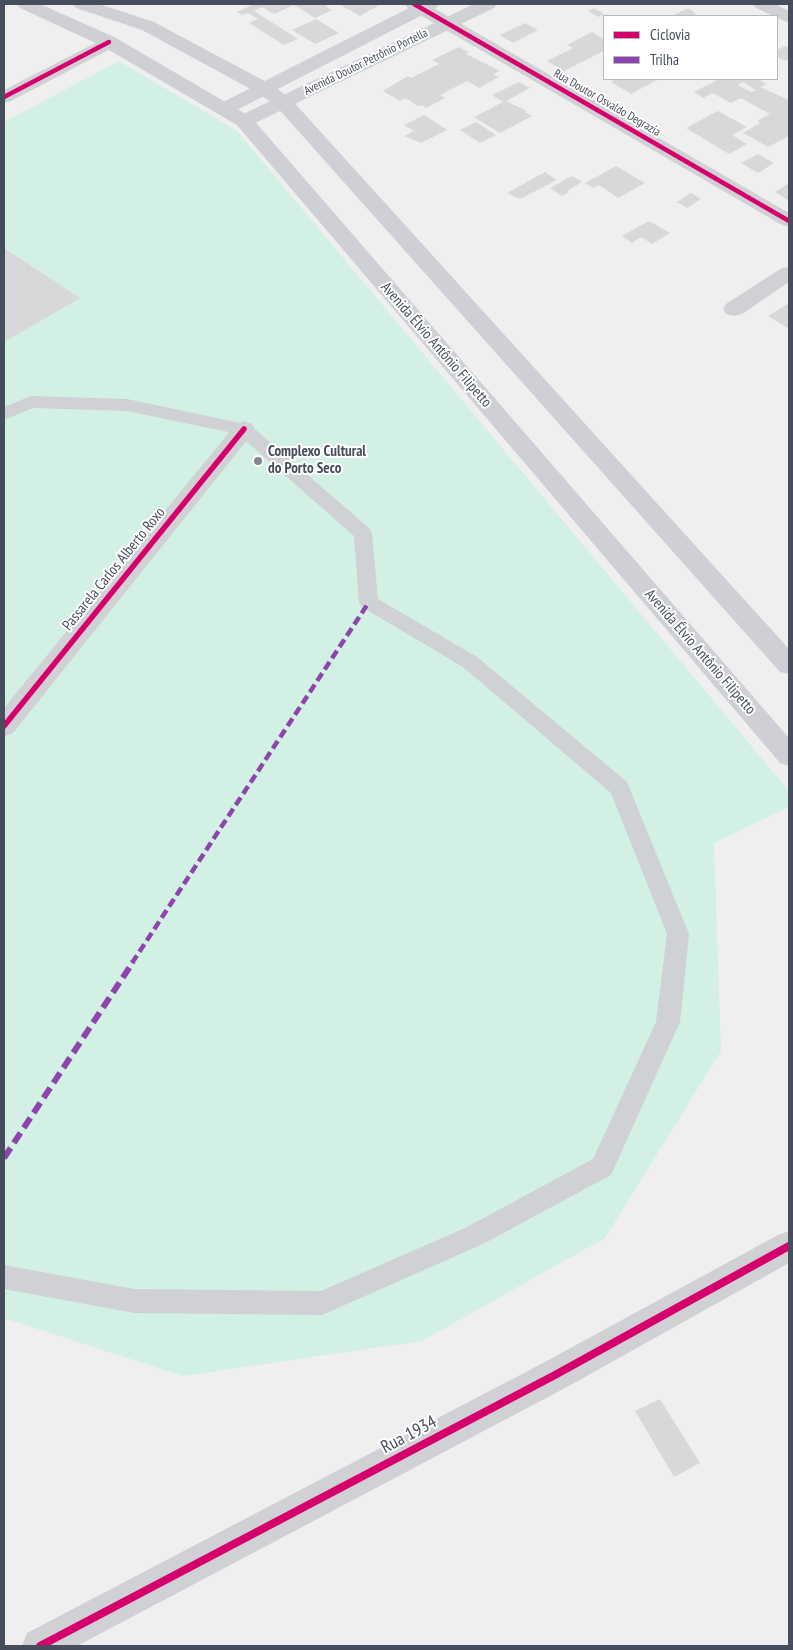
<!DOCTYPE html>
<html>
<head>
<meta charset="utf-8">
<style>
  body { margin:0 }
  #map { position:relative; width:793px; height:1650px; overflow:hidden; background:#f0efef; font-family:"PT Sans Narrow",sans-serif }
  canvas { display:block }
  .frame { position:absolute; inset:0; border:5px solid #464d5d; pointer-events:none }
  .legend { position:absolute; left:603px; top:15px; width:175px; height:65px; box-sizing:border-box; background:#fff; border:1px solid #b5b8be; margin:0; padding:6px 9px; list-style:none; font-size:15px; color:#464d5d }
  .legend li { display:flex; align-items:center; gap:10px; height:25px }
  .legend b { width:25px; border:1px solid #b5b8be }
</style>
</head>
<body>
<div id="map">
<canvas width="793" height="1650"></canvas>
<div class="frame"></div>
<ul class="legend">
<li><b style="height:6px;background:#d6006c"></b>Ciclovia</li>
<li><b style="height:6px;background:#8e44ad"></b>Trilha</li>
</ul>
</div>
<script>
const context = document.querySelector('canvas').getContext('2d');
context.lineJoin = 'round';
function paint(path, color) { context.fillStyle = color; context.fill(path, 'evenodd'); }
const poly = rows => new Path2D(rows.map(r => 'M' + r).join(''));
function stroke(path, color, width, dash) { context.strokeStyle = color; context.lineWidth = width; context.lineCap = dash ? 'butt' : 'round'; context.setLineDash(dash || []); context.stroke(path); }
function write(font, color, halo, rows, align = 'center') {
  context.font = font + ' "PT Sans Narrow",sans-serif'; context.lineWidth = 4; context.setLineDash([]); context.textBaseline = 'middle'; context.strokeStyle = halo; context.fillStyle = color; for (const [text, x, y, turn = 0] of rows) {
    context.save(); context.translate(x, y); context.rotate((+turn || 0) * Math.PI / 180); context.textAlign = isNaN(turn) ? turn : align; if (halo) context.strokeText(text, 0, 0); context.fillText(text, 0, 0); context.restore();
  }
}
const green = poly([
  [119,61,237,131,789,791,789,807,714,843,721,1051,605,1238,422,1341,183,1376,4,1318,4,122]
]);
const building = poly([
  [254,4,331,4,325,6,332,10,315,18,294,5,274,14,262,7,254,11,298,39,284,45,249,23,258,19,248,13,242,15,237,12],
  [339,4,381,4,360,16],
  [594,8,604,14,598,17,588,11],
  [686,9,690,9,696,14,692,16,672,16],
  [316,19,339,33,315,44,292,30],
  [525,23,538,30,513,43,500,35],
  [592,32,604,39,604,51,564,71,547,61,573,48,567,45],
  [785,46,789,48,789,59,785,61,777,57,777,50],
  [459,47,469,52,466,54,500,71,493,74,499,77,479,88,467,81,440,95,445,98,426,108,421,105,418,106,405,98,400,101,383,91,408,76,411,78,439,64,432,60],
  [609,79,659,79,631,94,611,82,614,81],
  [719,79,758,79,767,84,760,87,789,100,789,136,768,147,743,133,760,123,757,121,770,114,741,98,731,103,712,93,703,98,694,92],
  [743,82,756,90,751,92,738,85],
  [519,82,530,88,506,101,527,111,525,112,532,116,500,133,474,117,503,102,492,95],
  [718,111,747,127,732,135,747,144,729,154,686,128],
  [424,115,447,130,421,143,404,136,414,131,404,125],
  [476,122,496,135,480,143,460,130],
  [758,154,774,163,758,173,741,163],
  [616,166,645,183,618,198,599,185,593,188,585,183],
  [545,172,557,180,520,199,507,193],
  [572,176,582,182,567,191,569,192,562,196,550,188],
  [789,183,789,201,775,192],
  [691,193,701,199,687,208,677,202],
  [649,221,670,233,652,244,641,237,632,243,622,236],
  [4,248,80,298,4,342],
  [789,303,789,329,768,316],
  [660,1399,700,1463,674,1477,635,1411]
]);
const service = poly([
  [31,396,127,399,250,425,370,529,372,534,378,599,477,657,627,782,689,934,680,1022,611,1175,483,1244,322,1315,134,1313,4,1289,4,1265,134,1289,321,1291,465,1228,593,1159,656,1022,667,934,611,793,463,667,362,607,359,602,354,536,238,434,127,411,33,408,4,420,4,407,31,396]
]);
const minor = poly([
  [405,4,427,4,789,213,789,227,782,225,408,8,405,4],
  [753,4,775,4,789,11,789,23,756,8,753,4],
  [109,36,116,38,118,42,116,46,11,101,4,103,4,90,109,36],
  [789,267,789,282,742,314,734,316,726,314,723,309,726,304,782,268,789,267],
  [244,421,252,424,255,429,252,434,13,733,4,736,4,708,236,424,244,421],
  [789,1231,789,1263,567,1387,77,1646,22,1646,27,1633,543,1363,778,1235,789,1231]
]);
const tertiary = poly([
  [417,4,439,4,436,8,231,113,224,115,217,113,214,109,217,105,417,4],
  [474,4,497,4,494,8,251,125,244,127,237,125,234,121,237,117,474,4]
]);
const secondary = poly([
  [17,4,40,4,116,38,251,117,789,738,789,766,780,763,237,125,102,46,20,8,17,4],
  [73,4,99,4,154,22,272,85,290,98,789,649,789,674,780,672,276,106,258,93,142,30,76,8,73,4]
]);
const quietFar1 = poly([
  [132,963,369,602]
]);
const quiet = poly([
  [4,1158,133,962]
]);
const cyclewayFar2 = poly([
  [414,4,789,221],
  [4,97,109,42]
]);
const cyclewayFar1 = poly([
  [4,726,244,429]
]);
const cycleway = poly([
  [40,1646,555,1375,789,1246]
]);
const markers = [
  [258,461,5,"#828690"]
];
const farStreetnames = [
  ["Avenida Doutor Petrônio Portella",366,62,-26],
  ["Rua Doutor Osvaldo Degrazia",607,103,30]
];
const streetNames = [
  ["Avenida Élvio Antônio Filipetto",436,345,49],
  ["Passarela Carlos Alberto Roxo",114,569,-51],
  ["Avenida Élvio Antônio Filipetto",700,652,49]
];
const poiNames = [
  ["Complexo Cultural",268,452],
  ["do Porto Seco",268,469]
];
const nearStreetnames = [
  ["Rua 1934",409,1435,-28]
];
paint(green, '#d2f0e3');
paint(building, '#d8d8db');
paint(service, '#d0d1d5');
paint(minor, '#d0d1d5');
paint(tertiary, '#d0d1d5');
paint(secondary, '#cfd0d5');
stroke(quietFar1, '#8e44ad', 4.5, [9, 4.5]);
stroke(quiet, '#8e44ad', 6, [12, 6]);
stroke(cyclewayFar2, '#d6006c', 4.5);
stroke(cyclewayFar1, '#d6006c', 5.5);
stroke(cycleway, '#d6006c', 8);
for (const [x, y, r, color] of markers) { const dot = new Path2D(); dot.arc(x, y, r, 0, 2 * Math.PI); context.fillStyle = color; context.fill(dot); stroke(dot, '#fff', 2); }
write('12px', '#464d5d', '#fff', farStreetnames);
write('15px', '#464d5d', '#fff', streetNames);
write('bold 15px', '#464d5d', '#fff', poiNames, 'left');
write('18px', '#464d5d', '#fff', nearStreetnames);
</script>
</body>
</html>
